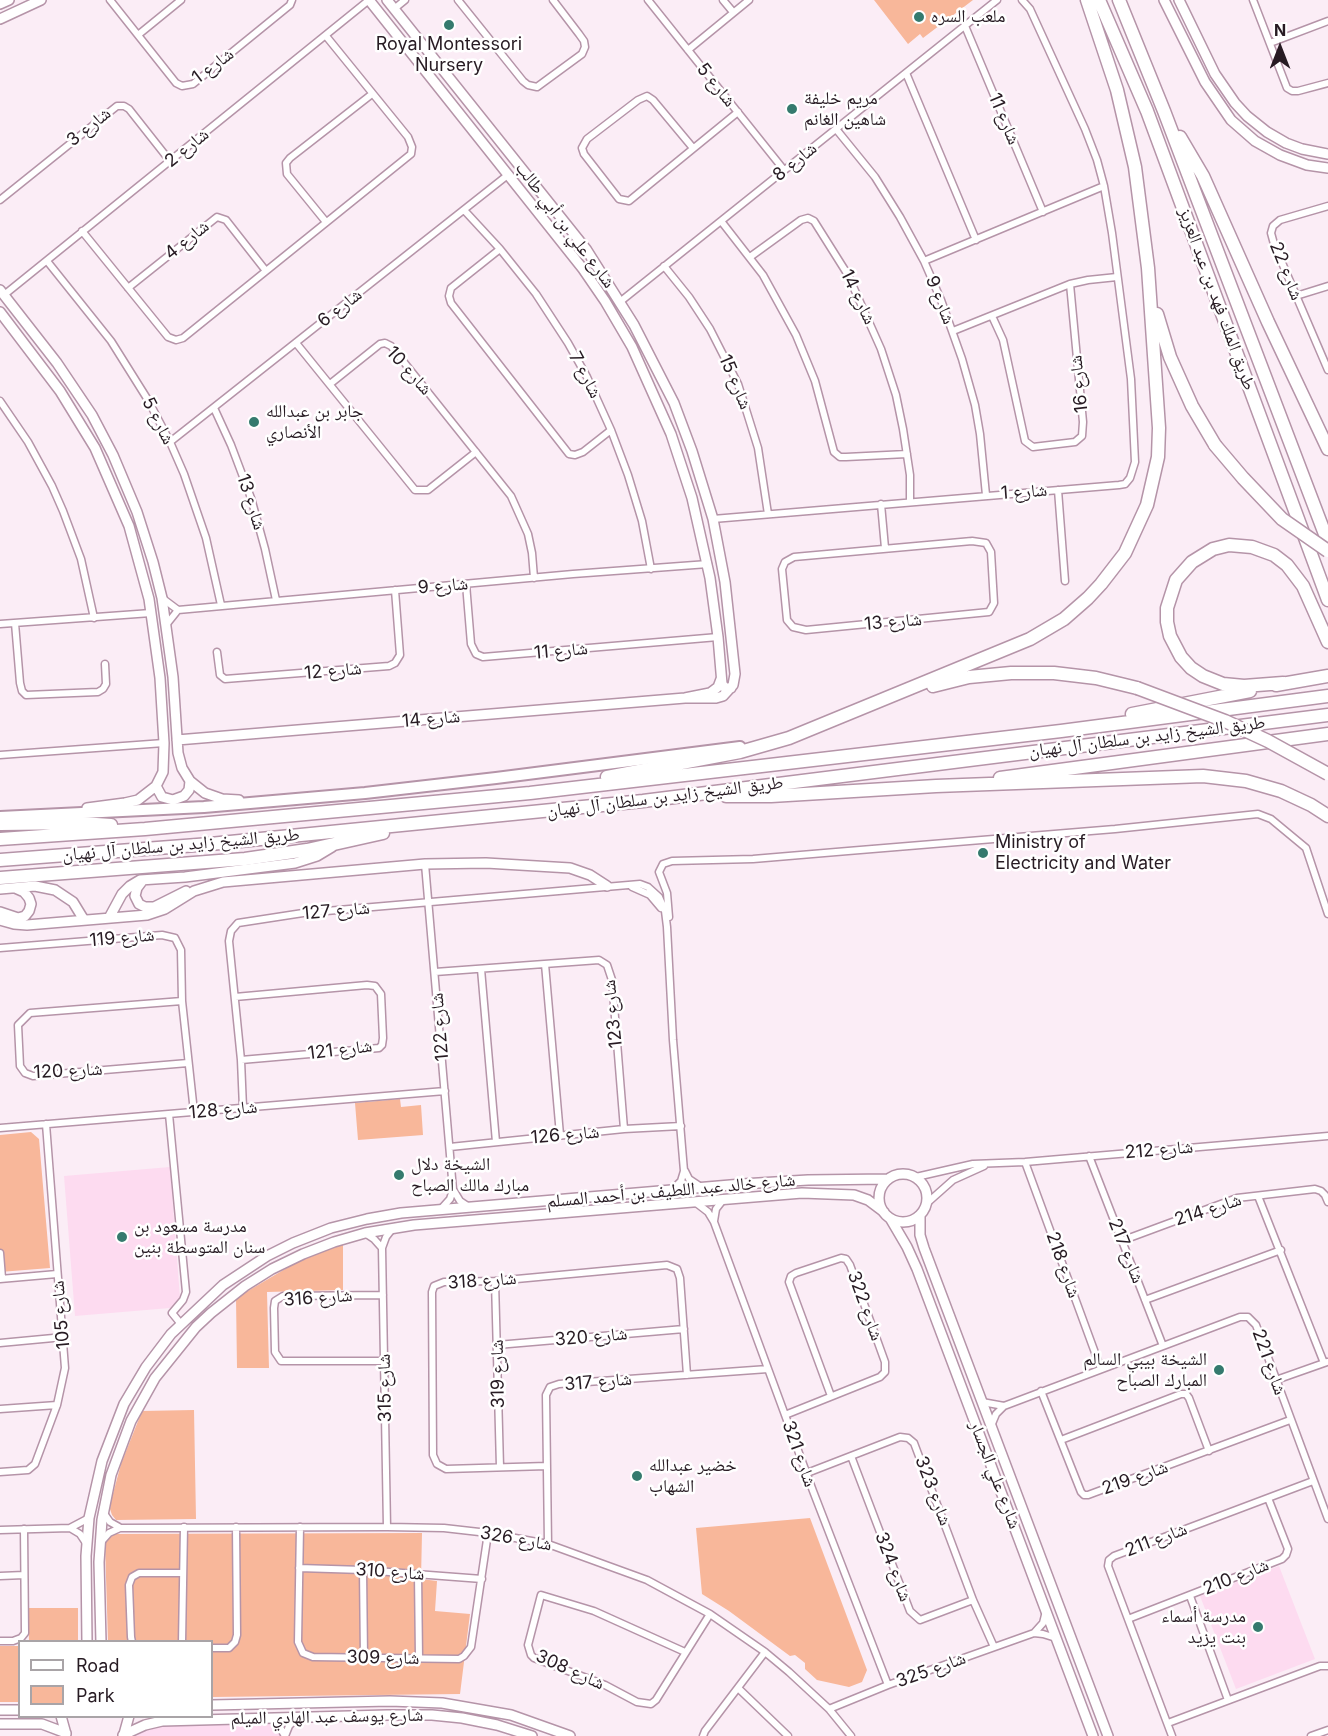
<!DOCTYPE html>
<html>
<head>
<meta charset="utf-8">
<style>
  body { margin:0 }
  #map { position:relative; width:1328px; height:1736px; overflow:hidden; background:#fbedf6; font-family:Inter,sans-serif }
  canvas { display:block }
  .legend { position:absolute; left:18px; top:1640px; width:195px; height:78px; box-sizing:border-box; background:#fff; border:2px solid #a9a4a7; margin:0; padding:8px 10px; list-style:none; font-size:18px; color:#271b23 }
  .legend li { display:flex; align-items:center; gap:12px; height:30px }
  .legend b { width:30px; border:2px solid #a9a4a7 }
  .north { position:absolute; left:1250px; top:18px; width:60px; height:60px; -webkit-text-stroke:4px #fff; paint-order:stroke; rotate:0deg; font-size:16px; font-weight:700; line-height:24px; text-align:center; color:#271b23 }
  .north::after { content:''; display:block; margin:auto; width:21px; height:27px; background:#271b23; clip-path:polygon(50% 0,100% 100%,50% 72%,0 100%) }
</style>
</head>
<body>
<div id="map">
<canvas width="1328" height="1736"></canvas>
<ul class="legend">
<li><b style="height:8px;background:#fff"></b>Road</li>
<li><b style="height:16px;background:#f8b79a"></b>Park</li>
</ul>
<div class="north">N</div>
</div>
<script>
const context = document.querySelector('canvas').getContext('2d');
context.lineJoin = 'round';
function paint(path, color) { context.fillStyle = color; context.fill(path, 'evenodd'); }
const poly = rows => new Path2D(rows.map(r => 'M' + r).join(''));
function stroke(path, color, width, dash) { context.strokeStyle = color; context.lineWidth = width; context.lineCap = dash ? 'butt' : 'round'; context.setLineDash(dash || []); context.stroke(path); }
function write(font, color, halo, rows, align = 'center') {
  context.font = font + ' Inter,"Noto Naskh Arabic",sans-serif'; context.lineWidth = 5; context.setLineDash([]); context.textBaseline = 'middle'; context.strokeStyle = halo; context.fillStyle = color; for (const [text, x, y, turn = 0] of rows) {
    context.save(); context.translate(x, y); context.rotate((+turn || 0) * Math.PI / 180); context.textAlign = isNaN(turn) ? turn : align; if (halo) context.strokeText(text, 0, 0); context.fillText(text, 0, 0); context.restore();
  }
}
const built = poly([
  [170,1167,180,1298,170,1308,75,1316,64,1176],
  [1279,1566,1315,1659,1236,1689,1200,1596],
  [271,1722,276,1724,282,1736,129,1736,157,1725]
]);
const green = poly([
  [874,0,973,0,923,38,920,34,908,44],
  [400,1099,401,1107,421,1105,423,1135,358,1140,355,1103],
  [31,1132,39,1139,50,1268,0,1272,0,1135],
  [343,1243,343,1290,267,1292,269,1368,237,1368,236,1298,302,1259],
  [194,1410,196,1519,116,1520,112,1515,110,1509,111,1501,121,1464,142,1411],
  [810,1518,867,1670,862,1682,849,1687,817,1680,805,1669,805,1663,795,1655,790,1656,729,1611,702,1594,696,1528],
  [422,1533,421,1579,437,1581,435,1611,470,1614,460,1694,212,1697,212,1642,108,1641,105,1545,107,1540,113,1534],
  [78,1608,78,1641,29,1641,28,1608],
  [0,1646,19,1646,19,1702,0,1702]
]);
const street = poly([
  [110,0,176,83,182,86,193,84,290,5,292,0],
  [458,0,523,81,528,85,537,87,582,54,585,47,584,41,579,34,553,0],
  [648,0,784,170],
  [723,0,733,12],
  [1253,0,1287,88,1292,91,1298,91,1328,83],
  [394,9,405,0],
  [965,26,1043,212],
  [138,35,181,0],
  [1270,43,1328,21],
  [688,50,749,0],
  [906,73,976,240],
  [836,129,875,177,900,217,924,261,941,300,962,359,975,405,980,434,986,495],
  [693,148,653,100,647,96,638,100,587,139,582,148,584,154,619,199,629,201,738,112],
  [0,200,117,106,124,106,129,109,170,161],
  [1328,206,1280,220,1273,226,1271,233,1274,244,1328,370],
  [464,210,500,249,536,294,568,343,587,377,611,430,628,475,642,521,651,569],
  [721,221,763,275,796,335,815,381,834,452,840,457,846,457,907,454],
  [326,222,287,174,286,163,290,158,372,94],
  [82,231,168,337,176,340,183,338,411,154,412,147,408,137,326,36],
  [500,249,451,288,449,296,451,303,569,454,575,455,583,452,611,430],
  [750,257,801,220,808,218,814,221,848,275,881,349,896,395,903,429,910,475,910,502],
  [47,261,111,341,148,400,170,442,184,474,206,538,221,605],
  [924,261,1104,186],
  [664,266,689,297,710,329,738,384,758,448,768,514],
  [128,288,217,217,226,220,266,271],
  [4,295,369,0],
  [1296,296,1328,286],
  [621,301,997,0],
  [992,316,1003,340,1025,441,1033,447,1075,442,1082,436,1083,422,1070,284],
  [953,331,1070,284,1088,280,1117,277],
  [296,343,415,490,428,490,476,452],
  [330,384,380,344,385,343,391,346,511,496,528,534,532,553,534,578],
  [0,401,28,442,52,486,63,511,81,559,94,618],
  [214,408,231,445,251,498,265,549,276,600],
  [170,442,509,174],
  [1058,490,1065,581],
  [881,504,885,548],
  [713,519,1119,485,1125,484,1130,478,1135,462,1131,379,1112,233,1104,186,1097,160,1085,129,1030,9,1022,0],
  [972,541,986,543,991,552,994,603,989,612,806,630,793,627,787,620,782,569,785,562,794,557,972,541],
  [466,584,471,644,476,654,483,657,718,637],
  [162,598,178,610],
  [178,610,573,574,708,564],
  [15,623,20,683,22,691,26,695,98,692,103,689,106,684,105,664],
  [0,624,151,613],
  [166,625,178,610],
  [217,652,220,675,225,679,389,666,395,663,400,655,395,590],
  [0,755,164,743],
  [425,864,453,1190,450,1199,441,1209],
  [632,887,650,895,661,908],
  [669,917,667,893,659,872,663,864,672,861,753,859,848,851,1115,829,1258,814,1271,819,1306,848,1328,914],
  [0,948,162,935,175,938,181,950,182,1001,194,1112],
  [545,964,560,1135],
  [481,969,496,1142],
  [435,972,599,960,607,965,612,980,624,1129],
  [235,997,367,985,375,986,381,994,383,1038,382,1045,379,1048,241,1060],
  [182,1001,30,1013,18,1025,20,1066,25,1073,33,1076,188,1063],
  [243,1108,241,1060,229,941,231,931,238,923,303,913,640,884,648,887,659,897,665,911,667,927,673,1040,684,1171,681,1181,673,1189],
  [169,1114,186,1292,183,1300,172,1313,181,1324],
  [0,1128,445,1091],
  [450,1147,624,1129,681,1126],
  [1089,1156,1163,1346],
  [1025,1162,1101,1369],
  [685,1171,689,1179,701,1187],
  [916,1177,973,1164,1025,1162,1328,1136],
  [454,1191,460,1201,469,1207],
  [1258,1196,1324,1363],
  [695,1202,708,1212,714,1222,813,1491,888,1685],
  [926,1204,953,1180,984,1166],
  [714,1221,716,1209,723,1200],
  [365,1233,374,1239,382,1248],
  [1121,1241,1237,1198,1315,1189,1321,1191,1325,1195,1328,1202],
  [0,1253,2,1278],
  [0,1279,57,1274],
  [495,1281,500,1467],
  [383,1295,283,1296,275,1301,274,1308,275,1352,281,1361,384,1361],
  [1145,1300,1281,1250],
  [0,1343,64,1337],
  [497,1345,684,1329],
  [1276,1380,1327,1362],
  [1041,1391,1081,1492,1084,1495,1088,1495,1290,1420],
  [982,1402,1004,1406],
  [0,1409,57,1405],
  [785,1415,880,1377,885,1372,885,1362,850,1265,846,1259,841,1258,796,1273,791,1276,789,1282,831,1396],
  [991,1426,996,1414,1004,1406,1240,1317,1248,1317,1256,1325,1328,1519],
  [1061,1440,1181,1394,1186,1394,1189,1398,1209,1451],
  [851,1456,910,1611,920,1620,973,1600],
  [547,1466,446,1469,437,1464,433,1455,432,1292,434,1286,444,1282,495,1281,667,1265,677,1269,680,1278,687,1375],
  [0,1472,28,1470,35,1464,57,1405,65,1368,46,1124],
  [807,1473,900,1437,908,1438,914,1443,973,1600,994,1647],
  [103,1512,110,1522,119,1527],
  [300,1527,298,1642,303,1653,313,1657,459,1659,464,1656,471,1647,488,1533],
  [387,1527,382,1248,386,1237,393,1228],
  [70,1528,80,1534,86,1543],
  [0,1530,70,1528,89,1518],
  [101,1542,109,1533,120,1528,387,1527,444,1528,488,1533,548,1544,647,1580,710,1614,765,1652,789,1672,829,1709,851,1736],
  [548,1544,546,1395,550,1387,559,1384,768,1369],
  [299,1568,363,1570,482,1579],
  [363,1570,364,1658],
  [418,1574,419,1658],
  [0,1576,24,1575],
  [1190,1596,1228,1700],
  [1128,1619,1282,1559,1286,1555,1288,1549,1268,1498],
  [1034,1633,1043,1623,1046,1611],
  [0,1641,13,1641,21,1638,25,1633,24,1529],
  [132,1642,131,1637,129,1585,132,1577,139,1573,183,1573],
  [182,1642,184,1527],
  [212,1648,229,1648,235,1642,237,1635,236,1527],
  [685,1652,594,1611,541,1595,528,1645,531,1655,534,1658,605,1685,637,1702,651,1704,656,1700,710,1614],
  [738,1688,788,1736],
  [829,1709,888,1685,1034,1633,1043,1634,1056,1638],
  [271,1718,278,1724,285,1736],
  [1168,1723,1320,1666,1328,1666],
  [285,1736,289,1726,297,1717],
  [703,1736,705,1731,765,1652],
  [1172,1736,1108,1566,1109,1560,1114,1556,1313,1481],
  [1311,1736,1328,1730]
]);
const secondary = poly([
  [369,0,583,269,605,301,632,347,671,434,692,498,710,578,718,637,722,684,725,688,731,688],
  [387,0,586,249,634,325,674,403,692,451,713,519,725,582,735,674,733,685,723,696,716,698,685,698],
  [1164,0,1205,82,1231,120,1255,141,1280,155,1307,165,1328,168],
  [1179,0,1215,74,1235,103,1247,116,1267,132,1286,143,1302,149,1328,154],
  [0,4,9,0],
  [0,19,41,0],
  [0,290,57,363,92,415,113,455,137,512,153,562,162,598,173,677,178,753,182,768,190,781,205,793,222,799,239,800],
  [0,312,60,391,95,448,129,526,149,599,160,678,164,743,163,772,156,786,138,800,125,803,87,808],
  [177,740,685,698,710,693,718,687,721,679],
  [156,786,162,797,173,800,184,796,189,790,190,781],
  [143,880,137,888,135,896,139,904,145,907,154,907,186,891],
  [0,889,35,886,55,890,73,902,84,920],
  [0,912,18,918,25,916,29,911,31,904,29,898,24,892,15,888],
  [109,918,122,894,130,886,140,880,185,877,295,863,317,856,332,847],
  [0,920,14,924,27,925,147,915,165,909,194,891,223,882,425,864,486,863,570,868,590,875,607,886],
  '879 1198a24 24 0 1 1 48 0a24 24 0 1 1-48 0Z',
  [920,1215,920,1235,924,1248,1108,1736],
  [890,1218,907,1247,917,1269,1093,1736],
  [87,1642,86,1556,89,1518,102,1461,124,1404,146,1367,171,1334,223,1285,267,1256,293,1243,331,1228,367,1219,401,1213,742,1184,808,1180,888,1179],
  [101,1642,99,1562,102,1520,111,1475,131,1421,155,1378,196,1327,211,1313,245,1286,272,1269,303,1254,334,1242,365,1233,414,1225,802,1193,854,1195,868,1200,884,1212],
  [212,1705,390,1701,442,1703,511,1715,570,1736],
  [0,1710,20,1710],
  [61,1716,66,1734],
  [0,1724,42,1724,66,1733],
  [124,1734,129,1716],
  [123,1735,145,1725,162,1721,387,1715,432,1715,462,1718,497,1725,532,1736]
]);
const primary = poly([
  [0,817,204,807,365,793,496,778,740,747]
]);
const highway = poly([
  [1099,0,1147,111,1328,600],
  [1119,0,1164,111,1328,542],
  [1180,137,1203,176,1268,322,1328,449],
  [1157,314,1170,357,1192,406,1215,445],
  [1283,683,1244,686,1223,684,1203,676,1191,668,1181,657,1170,636,1167,622,1167,608,1176,580,1192,562,1213,549,1229,545,1252,547,1274,555,1287,565,1303,586,1328,642],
  [1276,685,1328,676],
  [933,686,969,677,1011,673,1054,673,1096,678,1137,688],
  [1132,714,1250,691],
  [607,777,740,752,789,738,1030,639,1064,619,1088,598,1101,584,1125,553,1147,505,1158,457,1159,428,1148,268,1135,167,1117,90,1087,0],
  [1000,778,1328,734],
  [726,796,771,796,936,786,1203,776,1246,781,1281,791,1311,805,1328,816],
  [0,824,81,823,111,825],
  [0,839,145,829,530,793,1061,731,1328,696],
  [0,860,210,844,643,801,1328,715],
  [0,878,245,859,307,850,383,833]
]);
const highwayBridge = poly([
  [1215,445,1243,478,1282,519,1328,551],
  [1137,688,1225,721,1268,741,1328,774]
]);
const markers = [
  [919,17,6,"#357a6e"],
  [449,25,6,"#357a6e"],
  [792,109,6,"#357a6e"],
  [254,422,6,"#357a6e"],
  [983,853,6,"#357a6e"],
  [399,1175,6,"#357a6e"],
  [122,1237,6,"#357a6e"],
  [1219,1370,6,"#357a6e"],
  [637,1476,6,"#357a6e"],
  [1258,1627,6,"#357a6e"]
];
const poiNames = [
  ["ملعب السره",931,17],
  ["Royal Montessori",449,45,"center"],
  ["Nursery",449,66,"center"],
  ["مريم خليفة",804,99],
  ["شاهين الغانم",804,120],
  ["جابر بن عبدالله",266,412],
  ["الأنصاري",266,433],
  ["Ministry of",995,843],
  ["Electricity and Water",995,864],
  ["الشيخة دلال",411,1165],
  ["مبارك مالك الصباح",411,1186],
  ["مدرسة مسعود بن",134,1227],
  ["سنان المتوسطة بنين",134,1248],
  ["الشيخة بيبي السالم",1207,1360,"right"],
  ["المبارك الصباح",1207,1381,"right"],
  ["خضير عبدالله",649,1466],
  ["الشهاب",649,1487],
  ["مدرسة أسماء",1246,1617,"right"],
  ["بنت يزيد",1246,1638,"right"]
];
const streetNames = [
  ["شارع 1",213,66,-37],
  ["شارع 5",716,85,51],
  ["شارع 11",1004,119,67],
  ["شارع 3",89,127,-39],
  ["شارع 2",187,148,-39],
  ["شارع 8",795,162,-39],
  ["شارع علي بن أبي طالب",565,225,53],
  ["شارع 4",187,240,-39],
  ["شارع 22",1286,271,68],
  ["شارع 14",858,297,64],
  ["طريق الملك فهد بن عبد العزيز",1217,299,70],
  ["شارع 9",940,300,68],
  ["شارع 6",340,308,-38],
  ["شارع 10",409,371,48],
  ["شارع 7",585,375,62],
  ["شارع 15",735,382,67],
  ["شارع 16",1079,384,-96],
  ["شارع 5",158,421,63],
  ["شارع 1",1024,492,-4],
  ["شارع 13",251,502,72],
  ["شارع 9",443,586,-5],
  ["شارع 13",893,622,-5],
  ["شارع 11",561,651,-5],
  ["شارع 12",333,671,-5],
  ["شارع 14",431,719,-5],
  ["طريق الشيخ زايد بن سلطان آل نهيان",1147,737,-7],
  ["طريق الشيخ زايد بن سلطان آل نهيان",665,797,-7],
  ["طريق الشيخ زايد بن سلطان آل نهيان",181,845,-5],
  ["شارع 127",336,911,-5],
  ["شارع 119",122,938,-5],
  ["شارع 123",613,1014,-96],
  ["شارع 122",440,1027,-95],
  ["شارع 121",340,1050,-7],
  ["شارع 120",68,1071,-3],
  ["شارع 128",223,1110,-5],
  ["شارع 126",565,1135,-5],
  ["شارع 212",1159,1150,-5],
  ["شارع خالد عبد اللطيف بن أحمد المسلم",671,1191,-5],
  ["شارع 214",1208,1210,-18],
  ["شارع 217",1126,1251,68],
  ["شارع 218",1063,1265,70],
  ["شارع 318",482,1281,-4],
  ["شارع 316",318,1298,-4],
  ["شارع 322",865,1306,70],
  ["شارع 105",61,1315,-95],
  ["شارع 320",591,1337,-5],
  ["شارع 221",1269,1362,70],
  ["شارع 319",498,1374,-91],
  ["شارع 317",598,1382,-5],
  ["شارع 315",385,1388,-91],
  ["شارع 321",799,1454,70],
  ["شارع علي الجسار",995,1475,69],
  ["شارع 219",1135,1478,-20],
  ["شارع 323",933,1491,69],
  ["شارع 326",516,1539,10],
  ["شارع 211",1156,1540,-21],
  ["شارع 324",893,1567,69],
  ["شارع 310",390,1572,4],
  ["شارع 210",1236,1577,-22],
  ["شارع 309",383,1658,1],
  ["شارع 308",570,1670,24],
  ["شارع 325",931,1670,-20],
  ["شارع يوسف عبد الهادي الميلم",327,1717,-1]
];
paint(built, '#fddbf0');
paint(green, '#f8b79a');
stroke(street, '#b594a8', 9);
stroke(secondary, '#b594a8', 12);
stroke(primary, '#b594a8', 14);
stroke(highway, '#b594a8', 15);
stroke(street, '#fff', 6);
stroke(secondary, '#fff', 9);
stroke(primary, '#fff', 10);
stroke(highway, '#fff', 12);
stroke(highwayBridge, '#b594a8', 15, []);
stroke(highwayBridge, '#fff', 12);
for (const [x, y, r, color] of markers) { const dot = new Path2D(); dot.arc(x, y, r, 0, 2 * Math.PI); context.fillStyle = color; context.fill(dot); stroke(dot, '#fff', 2); }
write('18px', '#271b23', '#fff', poiNames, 'left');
write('18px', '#271b23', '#fff', streetNames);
</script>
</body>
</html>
